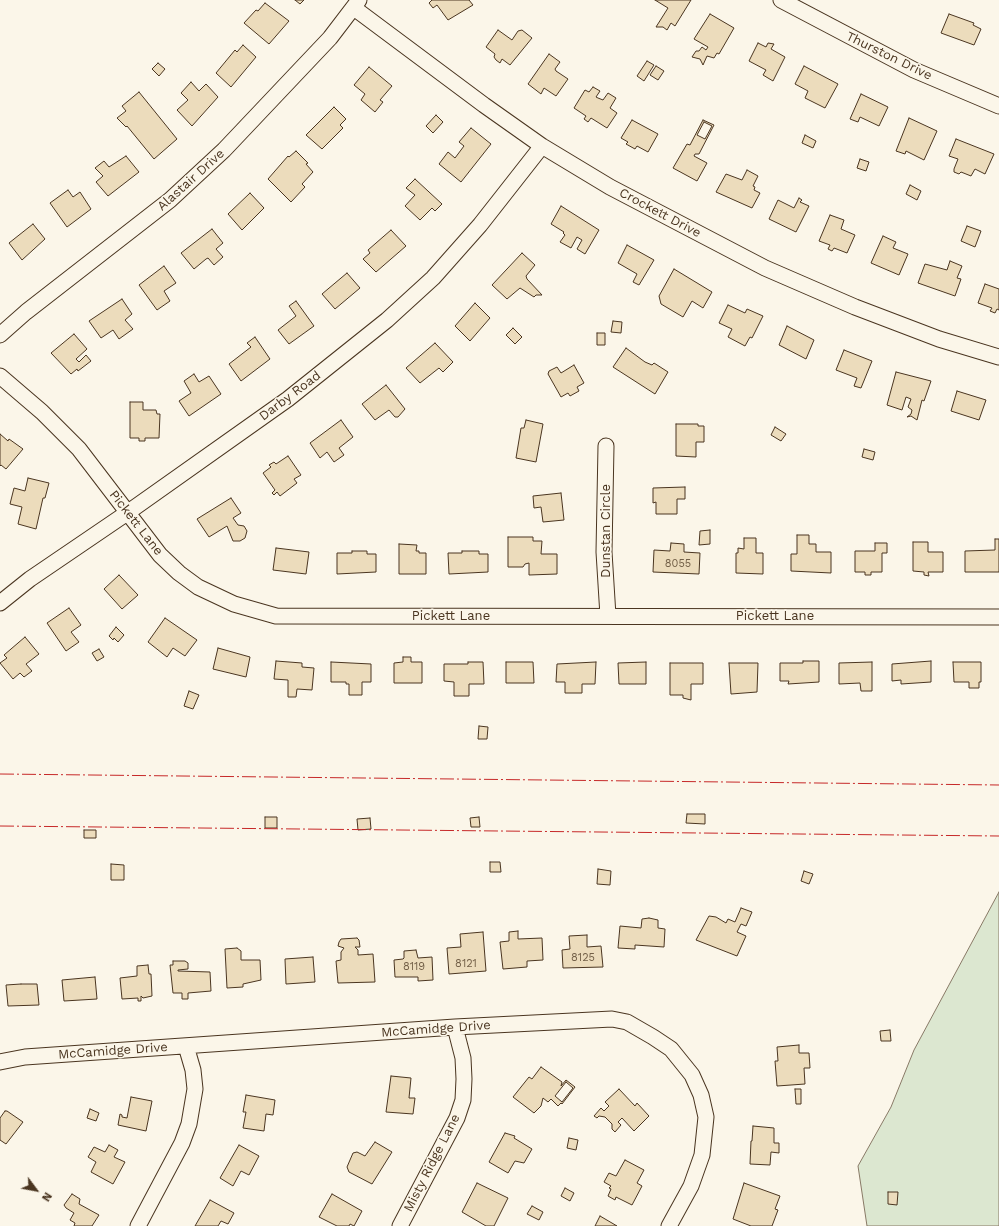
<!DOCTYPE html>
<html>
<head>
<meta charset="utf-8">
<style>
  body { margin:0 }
  #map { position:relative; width:999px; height:1226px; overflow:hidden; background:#fbf6e9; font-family:"Work Sans",sans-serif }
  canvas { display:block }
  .north { position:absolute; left:16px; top:1170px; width:40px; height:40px; -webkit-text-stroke:3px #fbf6e9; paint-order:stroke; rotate:122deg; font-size:11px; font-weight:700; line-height:16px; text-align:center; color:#4a3520 }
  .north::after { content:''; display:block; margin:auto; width:14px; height:18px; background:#4a3520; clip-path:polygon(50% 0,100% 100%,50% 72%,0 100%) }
</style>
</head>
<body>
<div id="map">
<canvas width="999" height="1226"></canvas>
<div class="north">N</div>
</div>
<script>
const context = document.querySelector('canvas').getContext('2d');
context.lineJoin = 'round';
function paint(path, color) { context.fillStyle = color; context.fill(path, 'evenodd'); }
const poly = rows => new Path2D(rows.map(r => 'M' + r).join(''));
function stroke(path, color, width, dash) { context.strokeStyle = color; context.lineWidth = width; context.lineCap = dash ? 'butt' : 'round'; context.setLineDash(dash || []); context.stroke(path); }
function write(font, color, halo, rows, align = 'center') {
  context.font = font + ' "Work Sans",sans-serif'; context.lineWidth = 3; context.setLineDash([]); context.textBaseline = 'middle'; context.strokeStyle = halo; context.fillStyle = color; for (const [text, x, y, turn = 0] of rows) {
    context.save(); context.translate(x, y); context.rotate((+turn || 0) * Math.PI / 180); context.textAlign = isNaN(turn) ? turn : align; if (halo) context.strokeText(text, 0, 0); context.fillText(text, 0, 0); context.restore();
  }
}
const green = poly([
  [999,892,999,1226,867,1226,858,1166,891,1107,914,1050,999,892]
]);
const building = poly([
  [295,0,304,0,300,4,295,0],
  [432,0,469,0,473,5,448,20,437,5,433,8,429,3,432,0],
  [655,0,691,0,675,26,671,23,667,30,663,27,656,27,668,8,655,0],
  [265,3,289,21,269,44,244,23,256,10,258,11,265,3],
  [710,14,734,28,719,54,717,53,714,58,707,56,703,65,700,59,692,57,696,51,699,51,702,47,706,50,708,47,694,39,710,14],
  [949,14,974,23,973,25,981,29,974,45,941,33,949,14],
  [498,30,512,40,518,31,522,30,532,38,510,65,502,59,500,63,496,60,494,57,495,54,486,47,498,30],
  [758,43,766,47,768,43,774,44,771,49,785,57,773,81,763,75,766,70,749,61,758,43],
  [243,45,256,57,231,87,216,73,235,50,237,52,243,45],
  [549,54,560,62,555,69,556,71,568,79,556,96,544,88,541,94,528,84,549,54],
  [647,61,654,65,644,81,637,76,647,61],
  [158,63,165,69,159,76,152,69,158,63],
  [656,66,664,71,658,80,650,75,656,66],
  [804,66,838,84,825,108,805,98,808,91,795,84,804,66],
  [369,67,392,86,380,100,383,102,375,112,361,100,365,94,354,85,369,67],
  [191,82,199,91,206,84,218,97,192,126,177,110,188,100,181,93,191,82],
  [593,87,600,91,596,97,598,98,603,100,608,93,616,98,610,108,617,113,607,128,591,118,588,122,584,119,586,116,574,108,585,90,589,92,593,87],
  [139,92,177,139,154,159,127,126,126,127,117,118,126,111,122,106,139,92],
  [861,94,888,107,879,126,860,117,858,122,850,119,861,94],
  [334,107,346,119,340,125,343,128,322,149,306,135,334,107],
  [436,115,443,122,433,133,426,126,436,115],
  [909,118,937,131,924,160,906,151,905,154,896,151,909,118],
  [632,120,658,134,648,152,637,146,635,149,626,144,628,142,621,138,632,120],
  [703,120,714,125,699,154,695,154,694,156,707,163,697,181,673,168,687,144,690,145,703,120],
  [704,122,712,126,705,139,697,135,704,122],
  [471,128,491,144,461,182,439,164,448,152,455,158,464,146,459,142,471,128],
  [805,135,816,141,813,148,802,143,805,135],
  [956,139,994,154,985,174,975,169,971,176,961,172,959,174,954,172,954,169,958,159,949,156,956,139],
  [296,151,308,163,306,164,313,172,302,184,305,187,291,202,268,179,288,156,289,157,296,151],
  [126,156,139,172,108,196,96,182,103,176,95,168,104,161,109,167,126,156],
  [860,159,869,162,866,171,857,168,860,159],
  [747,170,758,176,753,186,755,187,754,190,760,193,752,208,716,192,726,174,742,180,747,170],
  [415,179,442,204,435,211,432,208,420,220,405,206,415,195,406,188,415,179],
  [910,185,921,191,917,200,906,194,910,185],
  [68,190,73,197,80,192,91,209,67,227,50,203,68,190],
  [250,193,264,208,242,230,228,214,250,193],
  [799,198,802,200,800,202,809,206,796,232,769,219,778,200,794,208,799,198],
  [561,206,599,230,585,254,577,249,582,240,577,237,571,248,560,242,565,235,563,233,564,232,551,224,561,206],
  [830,215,844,220,841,229,855,235,847,253,834,248,832,251,828,249,830,245,819,241,830,215],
  [33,224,45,239,22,260,9,243,33,224],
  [967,226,981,231,975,247,961,241,967,226],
  [212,229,223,243,216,249,223,257,214,265,208,258,206,259,194,269,181,253,212,229],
  [391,230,406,246,376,272,363,259,370,253,368,250,391,230],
  [883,236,896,242,893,248,908,254,899,275,871,263,883,236],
  [627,245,654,260,639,285,633,282,637,274,618,263,627,245],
  [522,253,535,265,526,276,527,279,542,295,536,295,534,297,520,288,507,299,492,285,522,253],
  [950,261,962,266,957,278,961,279,955,296,918,283,925,264,947,270,950,261],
  [164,266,176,283,164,291,170,301,157,310,139,285,164,266],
  [674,269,712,292,703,308,692,301,683,317,661,304,659,296,674,269],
  [347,273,360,288,335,309,322,294,347,273],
  [985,284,999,289,999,310,997,309,995,313,990,311,992,308,978,303,985,284],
  [122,299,132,314,125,320,133,329,119,339,113,330,101,338,89,321,122,299],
  [296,301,314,326,289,344,278,330,296,316,289,306,296,301],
  [475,303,490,318,470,341,455,326,475,303],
  [728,305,745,313,747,309,763,316,752,338,750,337,745,346,728,337,732,329,719,323,728,305],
  [613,321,622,322,621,333,611,332,613,321],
  [787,326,814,340,806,359,779,345,787,326],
  [513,328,522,337,515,344,506,335,513,328],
  [597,333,605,333,605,345,597,345,597,333],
  [74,334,87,349,76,359,79,362,86,355,91,361,78,371,77,369,71,374,51,353,74,334],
  [255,337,270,359,241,381,229,364,251,347,247,343,255,337],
  [435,343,453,362,443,372,439,368,420,383,406,368,435,343],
  [626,348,645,362,652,365,654,363,668,372,655,394,613,367,626,348],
  [844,350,872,361,861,388,854,386,857,378,836,370,844,350],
  [574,365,584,383,577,387,579,391,570,396,568,393,561,397,548,374,549,371,557,367,561,373,574,365],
  [896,372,931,381,924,401,922,400,917,420,911,416,907,417,911,414,912,410,908,407,911,399,906,397,902,410,887,405,896,372],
  [194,374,199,382,209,376,221,394,189,416,179,401,191,393,184,381,194,374],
  [386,385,405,409,398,417,395,417,389,410,375,420,362,404,386,385],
  [957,391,986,400,979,420,951,411,957,391],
  [130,402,143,402,143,410,156,410,157,414,160,414,159,438,145,438,145,441,139,441,139,438,130,438,130,402],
  [341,420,353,437,339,448,344,455,334,462,327,452,320,458,310,443,341,420],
  [526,420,543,424,536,462,516,458,521,428,524,428,526,420],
  [676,424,698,424,698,426,704,426,704,442,696,442,696,457,676,456,676,424],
  [775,427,786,434,781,441,771,435,775,427],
  [0,434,8,441,9,439,23,449,6,469,1,465,0,466,0,434],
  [864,449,875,452,873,460,862,457,864,449],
  [288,456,301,475,294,479,297,483,280,496,277,492,274,495,272,493,275,490,263,473,271,467,269,465,274,462,276,464,288,456],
  [28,478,49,483,45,498,43,498,36,529,18,524,22,507,10,504,14,488,25,491,28,478],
  [685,487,685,499,677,499,677,514,656,514,656,502,653,503,653,488,685,487],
  [561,493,564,520,543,522,541,507,534,508,533,496,561,493],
  [231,498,241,513,233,518,238,525,244,526,247,531,245,538,240,541,233,541,227,526,209,537,197,519,231,498],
  [710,530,710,544,699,545,700,531,710,530],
  [797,535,809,535,809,544,816,544,816,552,831,552,831,573,791,571,791,554,797,554,797,535],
  [508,537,533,537,533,541,542,541,541,554,557,554,557,574,529,575,529,563,525,564,523,567,508,567,508,537],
  [744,538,756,538,756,553,763,553,763,574,736,573,736,553,738,553,738,548,744,549,744,538],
  [995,539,999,539,999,572,965,572,965,551,995,550,995,539],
  [913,542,928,542,928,552,943,552,943,572,928,572,929,576,924,575,924,572,913,571,913,542],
  [671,543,684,544,684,552,700,553,699,574,653,572,654,550,670,551,671,543],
  [875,543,887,543,887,553,882,553,882,572,871,572,871,575,865,575,865,572,855,572,855,551,875,551,875,543],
  [399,544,417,545,416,551,419,551,419,553,426,553,426,574,399,574,399,544],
  [276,548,309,552,306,574,273,570,276,548],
  [352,551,367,551,367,554,376,554,376,572,337,574,337,553,352,553,352,551],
  [462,551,479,551,479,554,488,554,488,572,449,574,448,553,462,553,462,551],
  [119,575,138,595,122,609,104,589,119,575],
  [69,608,81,625,71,632,79,642,66,651,47,623,69,608],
  [165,618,197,640,185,656,173,648,167,657,148,642,165,618],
  [116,627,124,635,118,642,114,638,113,640,109,636,116,627],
  [25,637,39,654,26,664,32,671,24,677,20,673,13,679,0,663,7,658,4,655,25,637],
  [218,648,250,657,246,677,213,669,218,648],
  [99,649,104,657,97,661,92,653,99,649],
  [403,657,411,657,411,662,422,662,422,683,394,683,394,663,403,662,403,657],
  [276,661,302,663,302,667,314,668,312,690,297,689,296,697,288,697,288,680,274,679,276,661],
  [803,661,819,661,819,682,788,684,789,681,780,681,780,663,803,663,803,661],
  [931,661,931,682,901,684,901,680,892,681,892,664,931,661],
  [331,662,371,664,371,682,362,682,362,695,349,695,349,684,346,684,346,682,331,682,331,662],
  [468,662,483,662,484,684,469,684,469,696,454,696,454,682,444,681,444,664,468,664,468,662],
  [506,662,533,662,534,683,506,683,506,662],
  [596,662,595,684,582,684,582,693,565,693,565,682,556,682,557,664,596,662],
  [646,662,646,684,619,684,618,663,646,662],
  [872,662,872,691,861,691,860,683,839,684,839,663,872,662],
  [953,662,981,662,981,682,979,682,979,688,969,688,969,682,954,682,953,662],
  [670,663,703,663,703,684,691,684,691,700,683,698,683,695,670,695,670,663],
  [729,663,758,663,757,692,731,694,729,663],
  [189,691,199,695,193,709,184,706,189,691],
  [479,726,488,727,487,739,478,739,479,726],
  [687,814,705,814,705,824,686,823,687,814],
  [265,817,277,817,277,828,265,828,265,817],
  [479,817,480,827,471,827,470,818,479,817],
  [370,818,371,829,358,830,357,819,370,818],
  [84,830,96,830,96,838,84,838,84,830],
  [490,862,500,862,501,872,490,872,490,862],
  [111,864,124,865,124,880,111,880,111,864],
  [598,869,611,871,610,885,597,884,598,869],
  [804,871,813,874,809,884,801,881,804,871],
  [741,908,752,912,746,926,741,924,737,932,746,936,737,956,696,940,709,916,716,917,726,923,728,919,735,922,741,908],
  [649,918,658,920,658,928,665,929,664,947,635,945,635,949,618,948,620,926,641,928,642,919,649,918],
  [518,931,518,939,542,938,543,960,527,961,527,967,503,969,500,942,509,941,509,932,518,931],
  [483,932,486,971,449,974,447,948,461,947,460,934,483,932],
  [587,935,587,947,601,946,603,967,563,968,562,950,570,949,569,936,587,935],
  [357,938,359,940,360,947,355,947,358,950,358,955,373,954,375,982,338,983,336,961,341,960,341,952,344,948,338,946,339,942,341,939,357,938],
  [237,948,241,951,241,960,260,960,261,980,243,984,243,987,227,988,225,949,237,948],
  [416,950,418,958,432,957,433,980,418,981,418,977,395,977,394,960,403,959,404,958,404,951,416,950],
  [313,957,315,982,286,984,285,959,313,957],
  [173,961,185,961,188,963,188,969,178,970,178,971,210,972,211,991,188,993,188,999,182,999,182,993,173,993,170,965,173,965,173,961],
  [148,965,149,974,151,974,152,996,143,998,141,996,141,1001,138,1001,138,998,122,999,120,978,137,976,137,966,148,965],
  [95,977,97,999,64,1001,62,980,95,977],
  [21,984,37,984,39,1005,8,1006,6,985,21,984],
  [890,1030,891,1041,881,1041,880,1031,890,1030],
  [799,1045,799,1053,809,1053,810,1068,804,1068,805,1084,777,1086,775,1061,778,1061,777,1047,799,1045],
  [541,1067,562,1082,561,1086,566,1080,575,1087,562,1104,561,1103,558,1106,551,1099,548,1102,543,1098,541,1106,534,1113,513,1097,529,1077,532,1079,541,1067],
  [566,1082,573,1088,562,1102,555,1096,566,1082],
  [391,1076,411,1078,409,1098,415,1098,413,1114,386,1112,391,1076],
  [619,1089,635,1106,637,1103,649,1116,634,1131,622,1118,618,1122,621,1125,615,1132,612,1129,612,1124,605,1117,599,1116,597,1118,594,1116,601,1108,604,1111,609,1106,605,1102,619,1089],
  [795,1089,801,1089,801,1104,796,1104,795,1089],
  [246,1095,275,1100,273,1115,266,1114,264,1131,243,1128,246,1112,243,1112,246,1095],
  [131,1097,152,1101,146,1131,118,1125,120,1114,122,1115,122,1117,127,1118,131,1097],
  [90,1109,99,1113,96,1121,87,1118,90,1109],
  [5,1111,7,1111,23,1122,6,1144,0,1140,0,1118,5,1111],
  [753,1126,774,1128,774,1143,779,1143,779,1153,771,1152,770,1165,750,1164,751,1141,752,1141,753,1126],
  [505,1133,515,1136,514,1138,532,1149,524,1163,515,1161,508,1173,489,1162,505,1133],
  [569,1138,578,1140,576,1150,567,1148,569,1138],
  [375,1142,392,1152,372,1184,349,1172,347,1167,353,1153,357,1152,365,1156,375,1142],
  [109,1145,118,1150,114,1157,125,1162,113,1184,91,1172,96,1162,88,1157,94,1147,105,1152,109,1145],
  [239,1145,259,1156,249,1175,241,1171,233,1186,220,1178,239,1145],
  [625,1160,644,1170,637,1183,642,1186,632,1205,616,1197,615,1200,608,1196,611,1189,609,1188,611,1186,604,1182,609,1173,616,1176,625,1160],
  [477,1183,508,1198,494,1226,486,1226,462,1212,477,1183],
  [744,1183,780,1196,775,1209,778,1210,772,1226,751,1226,733,1219,744,1183],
  [565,1188,574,1193,570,1201,561,1196,565,1188],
  [888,1192,898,1192,897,1205,888,1204,888,1192],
  [72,1194,80,1199,79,1204,99,1215,92,1226,74,1226,75,1223,70,1220,74,1213,66,1208,64,1205,72,1194],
  [332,1194,362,1211,354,1226,350,1224,349,1226,337,1226,319,1217,332,1194],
  [210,1200,234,1213,228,1224,221,1221,218,1226,195,1226,210,1200],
  [532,1206,543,1212,539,1220,527,1214,532,1206],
  [600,1216,617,1226,595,1226,600,1216]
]);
const minor = poly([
  [781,0,914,70,999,106],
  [354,8,484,105,542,146,610,187,765,268,855,307,939,339,999,357],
  [0,335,26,312,170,200,224,150,330,38,359,0],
  [0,376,42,412,79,449,160,555,179,573,198,587,234,604,276,616,999,617],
  [606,446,604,552,608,616],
  [0,603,30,579,127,513,288,399,387,320,433,278,480,225,542,146],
  [0,1062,25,1057,455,1027,612,1019,627,1022,653,1037,671,1049,692,1075,701,1095,706,1117,702,1155,691,1186,669,1226],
  [138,1226,182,1143,189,1124,195,1089,193,1070,186,1046],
  [400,1226,457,1118,463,1100,464,1079,463,1058,455,1027]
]);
const power = poly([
  [0,774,999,785],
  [0,826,999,836]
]);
const numberNames = [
  ["8055",678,564],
  ["8125",583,958],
  ["8121",466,964],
  ["8119",414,967]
];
const streetNames = [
  ["Thurston Drive",889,56,26],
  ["Alastair Drive",191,180,-42],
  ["Crockett Drive",660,213,28],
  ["Darby Road",290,396,-37],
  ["Pickett Lane",136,523,52],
  ["Dunstan Circle",606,531,-90],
  ["Pickett Lane",451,616],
  ["Pickett Lane",775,616],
  ["McCamidge Drive",436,1029,-4],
  ["McCamidge Drive",113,1051,-4],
  ["Misty Ridge Lane",432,1163,-63]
];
paint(green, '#dce7d0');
stroke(green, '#887966', 1);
paint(building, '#ecdcbc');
stroke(building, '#4a3520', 1);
stroke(minor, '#4a3520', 17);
stroke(minor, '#fbf6e9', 15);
stroke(power, '#c62828', 1, [14, 3, 2, 3]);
write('11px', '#725f47', null, numberNames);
write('13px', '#4a3520', '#fbf6e9', streetNames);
</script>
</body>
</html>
